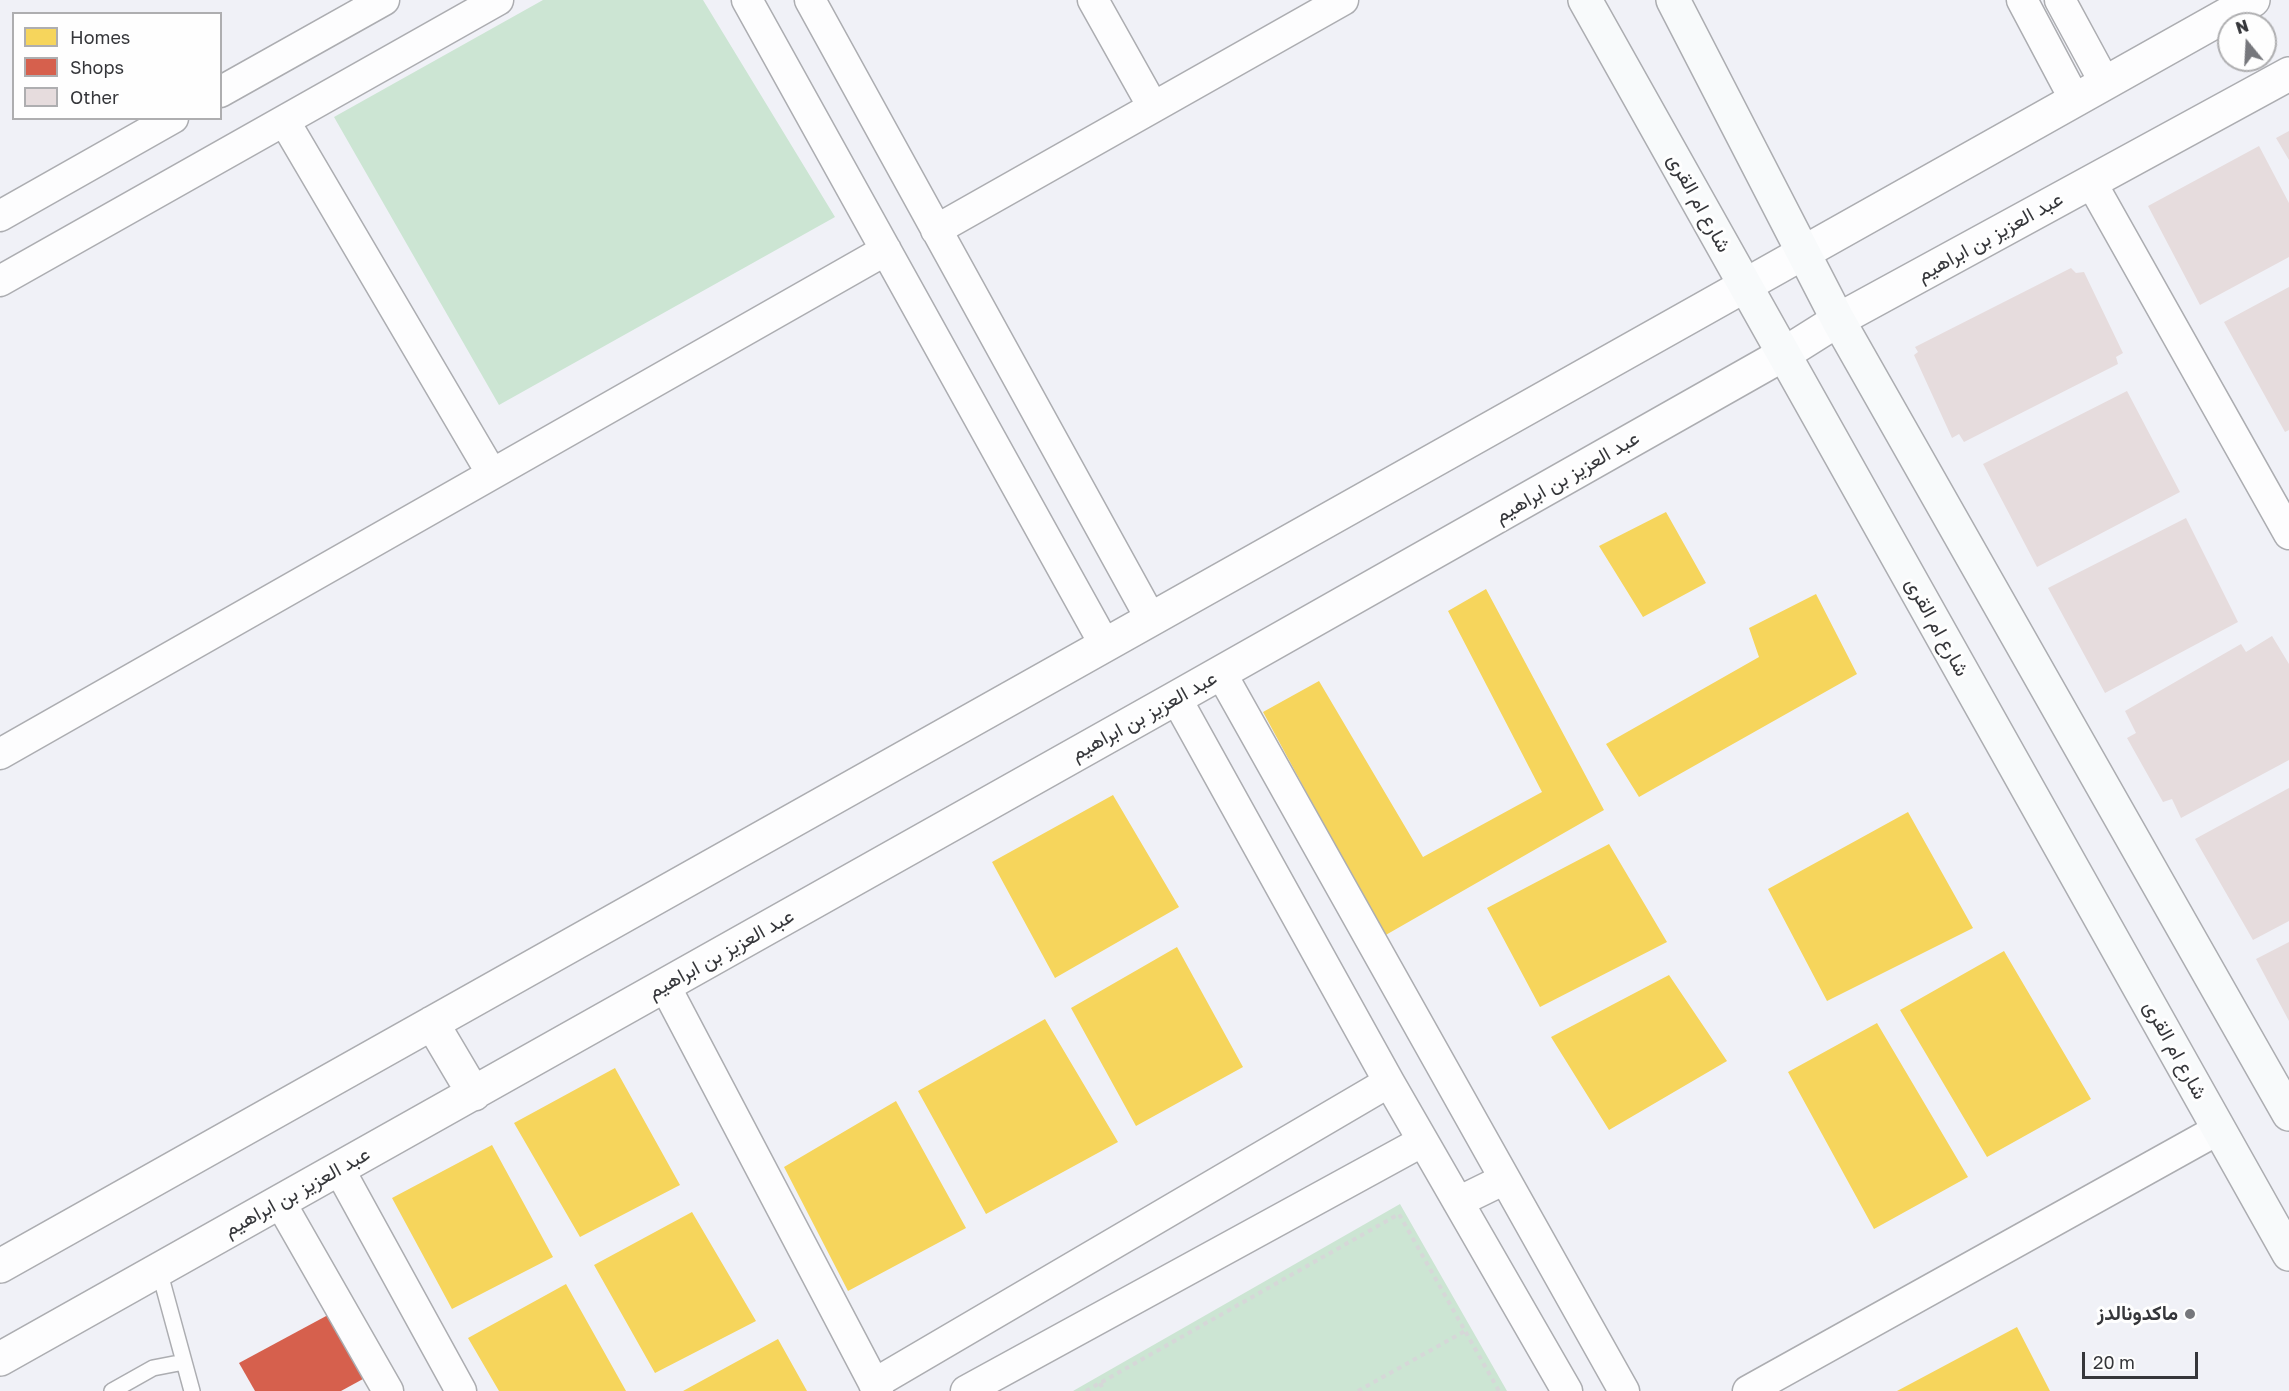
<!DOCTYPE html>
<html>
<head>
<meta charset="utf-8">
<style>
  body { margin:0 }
  #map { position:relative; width:2289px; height:1391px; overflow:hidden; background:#f0f1f7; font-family:"Golos Text",sans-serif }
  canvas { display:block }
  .legend { position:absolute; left:12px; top:12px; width:210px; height:108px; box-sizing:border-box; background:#fefefe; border:2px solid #aeaeb0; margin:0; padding:8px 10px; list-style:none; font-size:18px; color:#35363a }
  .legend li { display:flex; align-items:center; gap:12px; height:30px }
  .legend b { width:30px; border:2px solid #aeaeb0 }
  .north { position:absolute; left:2217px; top:12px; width:60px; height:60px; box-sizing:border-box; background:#fefefe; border:2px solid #aeaeb0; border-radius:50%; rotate:342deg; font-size:16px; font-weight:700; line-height:24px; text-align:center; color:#35363a }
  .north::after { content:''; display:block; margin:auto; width:21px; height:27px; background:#76777c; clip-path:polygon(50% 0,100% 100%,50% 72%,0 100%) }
  .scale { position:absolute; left:2082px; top:1352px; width:116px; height:27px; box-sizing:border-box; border:3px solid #35363a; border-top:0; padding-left:8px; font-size:18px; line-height:21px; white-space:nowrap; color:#35363a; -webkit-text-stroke:4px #fefefe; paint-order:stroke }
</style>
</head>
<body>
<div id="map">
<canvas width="2289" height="1391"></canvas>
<ul class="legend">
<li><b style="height:16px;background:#f6d55c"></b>Homes</li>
<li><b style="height:16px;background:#d6604d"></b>Shops</li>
<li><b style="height:16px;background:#e6dcdd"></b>Other</li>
</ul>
<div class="north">N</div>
<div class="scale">20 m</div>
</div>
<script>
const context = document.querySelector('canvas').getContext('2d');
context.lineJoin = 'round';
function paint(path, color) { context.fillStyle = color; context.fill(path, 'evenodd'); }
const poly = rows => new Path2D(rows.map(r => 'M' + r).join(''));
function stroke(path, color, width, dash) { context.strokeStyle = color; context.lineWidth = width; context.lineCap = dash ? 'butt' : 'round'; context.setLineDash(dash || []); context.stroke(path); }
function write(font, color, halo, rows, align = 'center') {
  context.font = font + ' "Golos Text",Vazirmatn,sans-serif'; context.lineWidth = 6; context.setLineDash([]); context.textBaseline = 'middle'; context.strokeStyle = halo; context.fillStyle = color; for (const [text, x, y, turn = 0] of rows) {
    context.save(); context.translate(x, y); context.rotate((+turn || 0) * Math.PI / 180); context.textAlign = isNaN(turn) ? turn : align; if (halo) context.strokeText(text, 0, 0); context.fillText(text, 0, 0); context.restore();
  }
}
const green = poly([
  [543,0,703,0,835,217,499,405,334,117],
  [1400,1204,1507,1391,1073,1391]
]);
const homes = poly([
  [1666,512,1706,583,1643,617,1599,546],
  [1486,589,1604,810,1384,936,1263,712,1319,681,1423,857,1542,792,1448,611],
  [1816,594,1857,674,1639,797,1606,744,1759,657,1749,628],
  [1113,795,1179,907,1055,978,992,862],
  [1908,812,1973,928,1827,1001,1768,889],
  [1609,844,1667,942,1540,1007,1487,908],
  [1177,947,1243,1067,1136,1126,1071,1008],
  [2004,951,2091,1099,1987,1157,1900,1010],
  [1669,975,1727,1061,1609,1130,1551,1037],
  [1045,1019,1118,1142,986,1214,918,1091],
  [1877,1023,1968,1177,1874,1229,1788,1072],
  [615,1068,680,1185,580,1237,514,1123],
  [896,1101,966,1228,848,1291,784,1167],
  [492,1145,553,1257,452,1309,392,1198],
  [692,1212,756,1321,655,1373,594,1265],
  [566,1284,626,1391,499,1391,468,1338],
  [2017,1327,2050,1391,1897,1391],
  [778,1339,807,1391,683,1391]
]);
const shops = poly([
  [328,1315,363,1379,341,1391,255,1391,239,1363]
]);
const building = poly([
  [2289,131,2289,160,2276,138],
  [2259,146,2289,203,2289,257,2200,305,2148,206],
  [2071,268,2076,273,2084,272,2123,353,2116,357,2118,364,1964,442,1959,434,1952,438,1914,355,1918,352,1915,347],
  [2289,287,2289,430,2285,432,2224,322],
  [2127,391,2180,492,2037,567,1983,464],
  [2186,518,2238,622,2105,693,2048,588],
  [2272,636,2289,664,2289,760,2181,818,2172,799,2163,802,2127,738,2136,733,2125,711,2241,644,2246,652],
  [2289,788,2289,921,2253,940,2195,839],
  [2289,942,2289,1021,2256,959]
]);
const path = poly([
  [1100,1383,1104,1391],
  [1086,1391,1399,1214,1499,1391],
  [1358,1391,1465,1331]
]);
const service = poly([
  [159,1270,192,1391],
  [112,1391,153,1368,184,1362]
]);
const minor = poly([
  [747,0,1105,645],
  [810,0,1151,619],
  [1093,0,1153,107],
  [2022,0,2075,100],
  [2060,0,2105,83],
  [220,92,384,0],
  [285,122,492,474],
  [2091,182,2289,534],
  [0,216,173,118],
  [936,230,1343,0],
  [0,281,498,0],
  [1221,673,1624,1391],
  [1176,698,1389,1082,1567,1391],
  [0,754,886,250],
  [665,986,878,1391],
  [339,1169,461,1391],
  [280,1202,388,1391],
  [1458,1202,1505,1179],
  [874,1384,1389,1082],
  [966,1391,1423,1141],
  [1748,1391,2219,1129]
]);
const tertiary = poly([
  [432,1023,474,1094],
  [0,1266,2253,0],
  [0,1359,1176,698,1784,354,1838,320,2289,74]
]);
const secondary = poly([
  [1585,0,2289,1254],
  [1673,0,1838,320,2289,1114]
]);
const markers = [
  [2190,1314,6,"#76777c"]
];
const streetNames = [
  ["شارع ام القرى",1699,203,61],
  ["عبد العزيز بن ابراهيم",1990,237,-29],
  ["عبد العزيز بن ابراهيم",1567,477,-30],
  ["شارع ام القرى",1937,627,61],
  ["عبد العزيز بن ابراهيم",1144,716,-29],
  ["عبد العزيز بن ابراهيم",721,954,-29],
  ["شارع ام القرى",2175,1050,61],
  ["عبد العزيز بن ابراهيم",297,1192,-29]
];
const poiNames = [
  ["ماكدونالدز",2178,1314]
];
paint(green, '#cce5d3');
paint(homes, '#f6d55c');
paint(shops, '#d6604d');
paint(building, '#e6dcdd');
stroke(service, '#acadb1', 18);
stroke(minor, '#acadb1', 33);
stroke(tertiary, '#acadb1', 36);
stroke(secondary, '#acadb1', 36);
stroke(path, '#d6d7d8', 4, [4.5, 4.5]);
stroke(service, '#fdfdfe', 15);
stroke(minor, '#fdfdfe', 30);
stroke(tertiary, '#fdfdfe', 33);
stroke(secondary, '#f8fafb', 33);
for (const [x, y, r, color] of markers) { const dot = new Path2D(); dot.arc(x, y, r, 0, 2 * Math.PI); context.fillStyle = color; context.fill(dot); stroke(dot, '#fefefe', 2); }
write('20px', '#35363a', '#fefefe', streetNames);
write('bold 20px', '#35363a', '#fefefe', poiNames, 'right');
</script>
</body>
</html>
